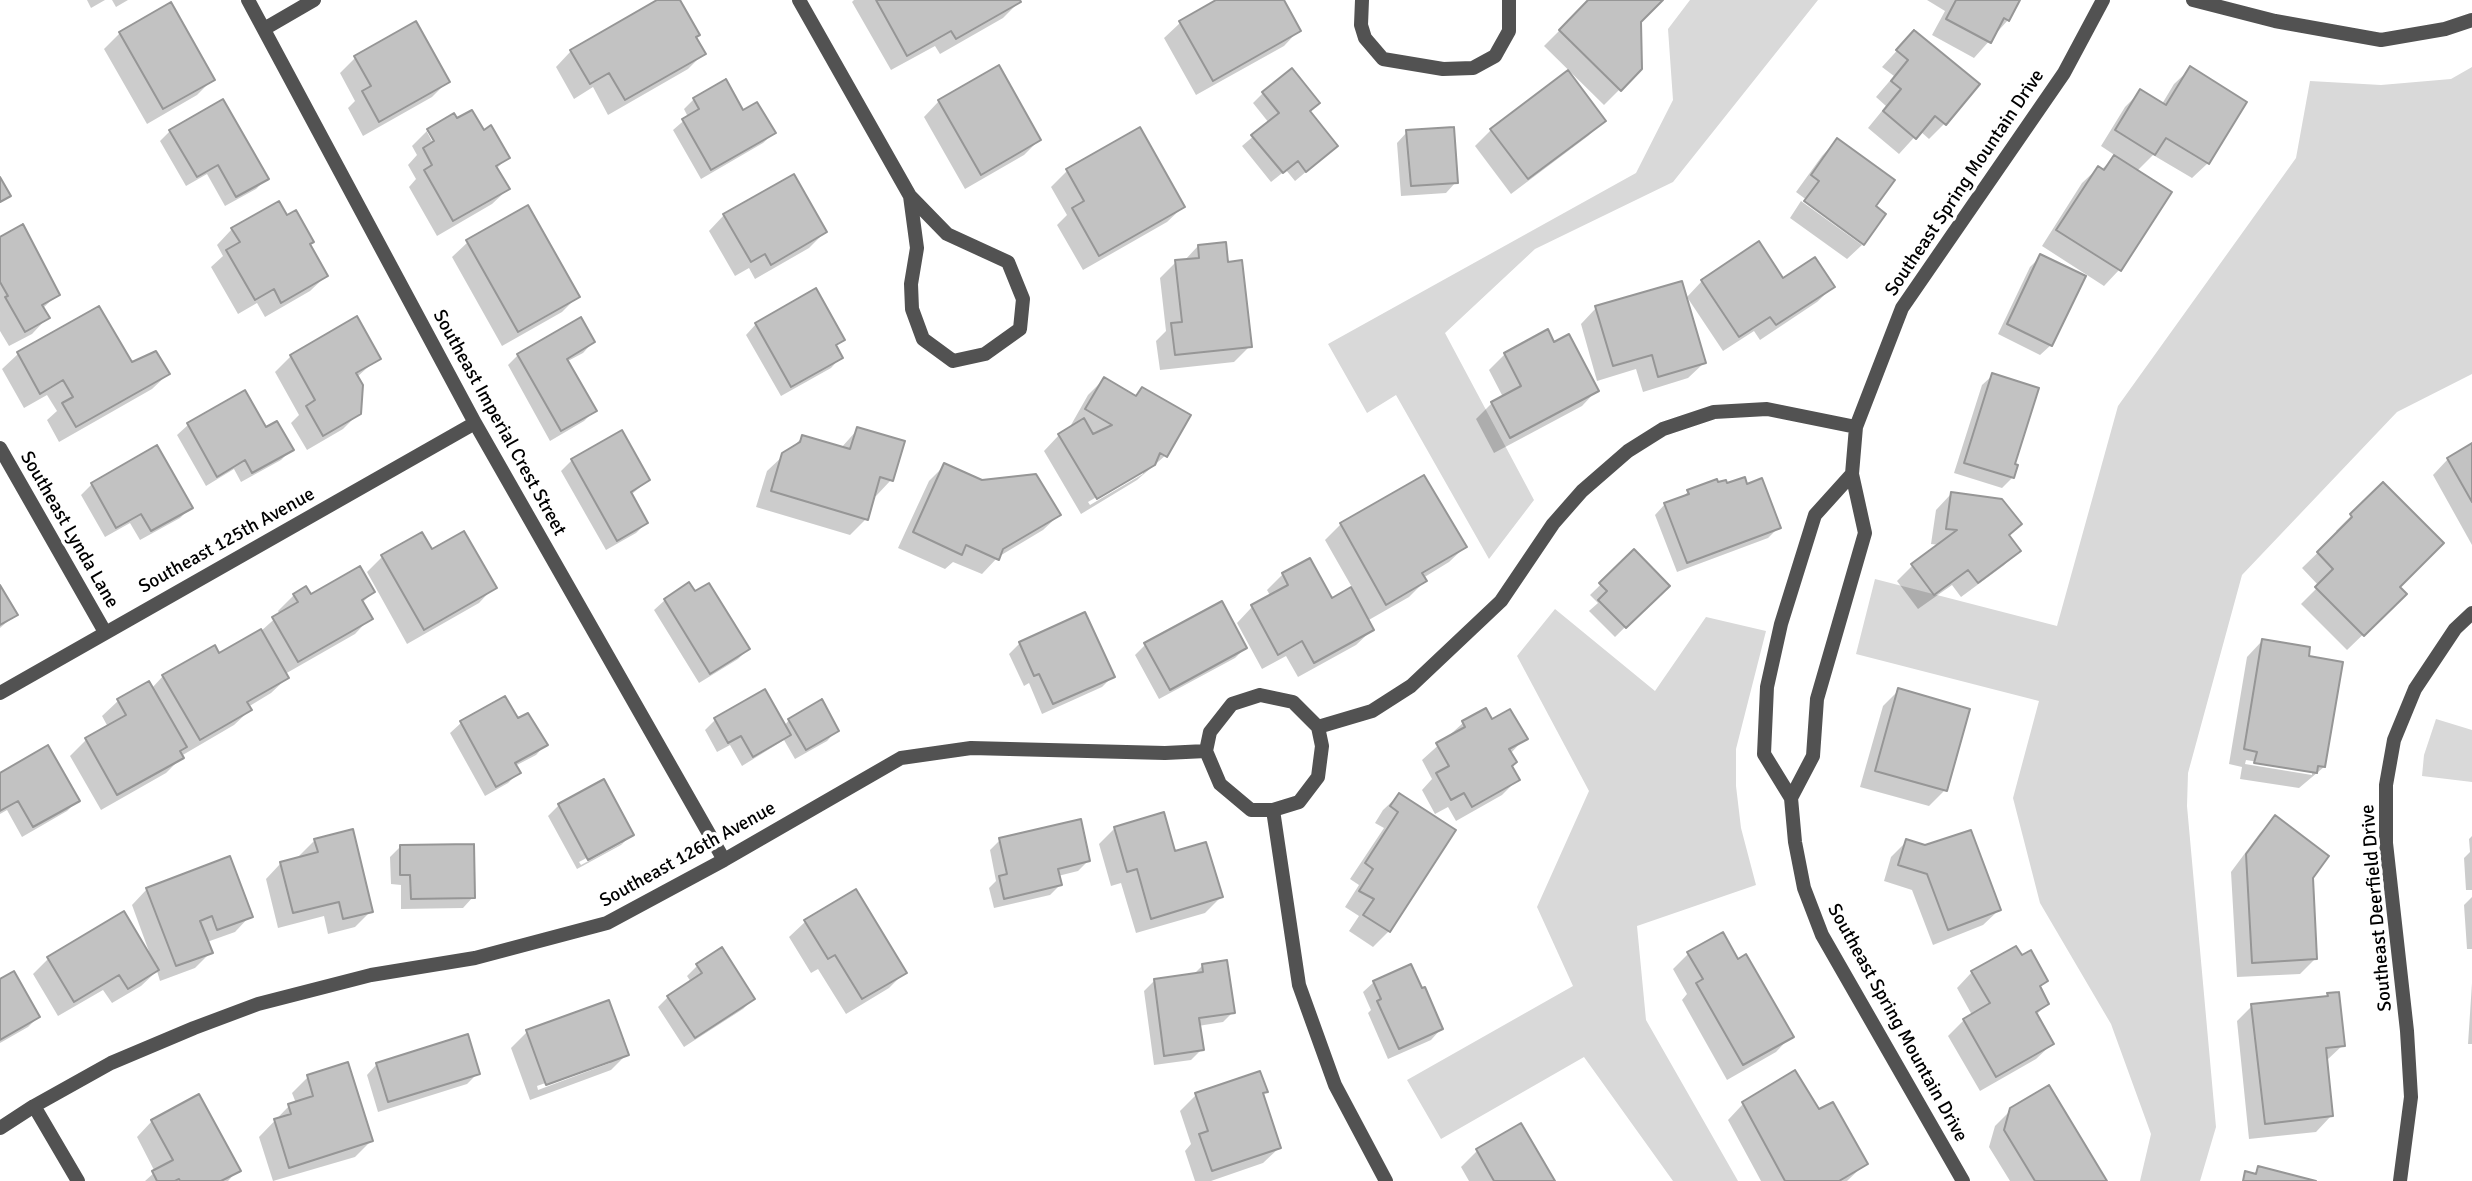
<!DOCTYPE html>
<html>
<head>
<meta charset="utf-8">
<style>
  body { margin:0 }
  canvas { display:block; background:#fff }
</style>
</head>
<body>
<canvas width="2472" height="1181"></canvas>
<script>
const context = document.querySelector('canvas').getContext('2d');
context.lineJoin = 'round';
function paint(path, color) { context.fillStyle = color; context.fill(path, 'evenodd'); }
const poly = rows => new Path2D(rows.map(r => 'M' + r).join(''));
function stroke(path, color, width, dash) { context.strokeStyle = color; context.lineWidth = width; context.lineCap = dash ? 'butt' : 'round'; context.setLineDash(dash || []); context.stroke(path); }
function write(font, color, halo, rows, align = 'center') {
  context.font = font + ' Signika,sans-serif'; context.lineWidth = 7; context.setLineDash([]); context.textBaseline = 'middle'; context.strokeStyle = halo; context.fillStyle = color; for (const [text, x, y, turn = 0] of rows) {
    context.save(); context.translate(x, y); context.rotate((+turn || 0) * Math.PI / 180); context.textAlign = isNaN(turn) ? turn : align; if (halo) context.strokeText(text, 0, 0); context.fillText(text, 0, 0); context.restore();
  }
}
const green = poly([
  [1690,0,1818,0,1673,182,1535,249,1445,333,1534,500,1489,559,1396,395,1367,413,1328,344,1636,173,1673,100,1668,29],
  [2472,67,2472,374,2397,412,2242,575,2188,773,2187,806,2216,1127,2200,1181,2140,1181,2151,1134,2111,1024,2040,903,2013,798,2039,701,1856,654,1875,579,2057,626,2118,406,2296,158,2310,81,2381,85,2451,79],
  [1555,609,1655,691,1706,617,1766,631,1736,749,1736,786,1741,828,1756,885,1637,926,1646,1020,1738,1181,1673,1181,1584,1057,1441,1139,1407,1080,1573,986,1537,907,1589,791,1517,656],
  [2436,719,2472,730,2472,782,2422,776,2424,755]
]);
const shadow = poly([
  [87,0,105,0,91,8],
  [112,0,128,0,116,7],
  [661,0,678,0,704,53,688,69,608,115,593,87,574,99,556,67,571,51],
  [854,0,1018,0,1019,2,1003,18,940,54,935,46,891,70,852,2],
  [1219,0,1282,0,1299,30,1284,46,1196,95,1164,38,1180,23],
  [1590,0,1661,0,1640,22,1640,69,1604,105,1544,46],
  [2018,0,2008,20,1974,58,1932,35,1945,11,1927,0],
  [1914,32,1945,123,1929,139,1920,131,1899,154,1868,128,1886,106,1876,97,1894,76,1882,67],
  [120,33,213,79,197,95,147,124,104,49],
  [355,58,448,81,432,97,363,136,348,108,355,101,340,73],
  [2190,69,2208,163,2192,178,2153,155,2137,171,2170,193,2119,270,2104,286,2042,246,2082,183,2098,168,2101,170,2116,156,2101,146,2125,107,2141,91,2162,104,2174,84],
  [1567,73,1604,120,1588,136,1511,194,1475,146,1491,130],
  [1263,93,1308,112,1325,156,1295,181,1286,170,1271,182,1242,146,1269,123,1253,103],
  [694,99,742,112,774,133,763,143,701,179,673,130,688,117,684,109],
  [939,101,1039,140,1024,155,965,189,924,117],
  [428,130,483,132,508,157,496,169,508,189,492,204,437,236,409,187,416,179,408,165,417,155,412,146],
  [427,132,431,132,440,148,437,150],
  [1139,130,1183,207,1167,222,1083,270,1057,225,1067,215,1051,187,1067,171],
  [170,131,267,178,256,189,225,206,207,174,186,186,160,141],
  [1407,132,1456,182,1446,193,1401,196,1397,143],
  [1837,140,1874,207,1863,242,1796,192,1822,156],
  [1801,201,1862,245,1847,259,1790,218],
  [724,215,825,232,809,248,755,279,749,268,735,276,709,231],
  [232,229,308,245,326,276,310,291,265,317,257,303,238,314,211,267,223,256,217,245],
  [0,239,58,294,42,309,47,318,32,334,9,346,0,331],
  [468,242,578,296,562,312,502,346,452,257],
  [1198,246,1226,264,1250,346,1234,362,1160,370,1156,341,1166,331,1160,278,1176,262,1184,261],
  [2041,256,2051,345,2040,355,1998,334,2030,267],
  [1783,280,1833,287,1817,302,1760,340,1754,331,1723,351,1687,297,1702,281],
  [99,308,131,365,168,374,152,389,59,442,47,420,57,411,47,395,24,408,2,369,18,354],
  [1596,308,1704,363,1688,378,1643,392,1636,369,1597,381,1581,324],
  [356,319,378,358,357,377,359,413,343,429,307,450,291,423,299,415,275,372,291,356],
  [756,324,843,339,835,347,841,357,831,368,781,396,746,335],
  [593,342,583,353,566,362,594,411,584,421,550,441,508,365,518,355],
  [1505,354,1597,390,1582,406,1494,453,1476,419,1492,403,1503,397,1489,370],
  [1993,375,2013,465,2013,477,2002,488,1954,473,1982,385],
  [1104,379,1134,397,1143,389,1166,455,1137,480,1081,514,1044,451,1059,435,1073,427,1071,425,1088,395],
  [1143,470,1143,474,1090,505,1088,502],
  [244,392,265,430,292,449,281,460,241,482,234,469,206,486,177,435,188,425],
  [858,429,891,480,876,496,873,495,866,519,850,535,756,507,767,471,803,437,841,448],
  [621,432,648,480,631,495,646,523,636,533,606,550,561,471,572,460],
  [2472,446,2472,545,2433,475,2448,459],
  [945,465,1059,515,1043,530,998,557,982,574,953,562,945,569,898,548,929,481],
  [1423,477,1465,547,1449,562,1423,578,1425,581,1409,597,1367,621,1372,630,1356,645,1298,677,1286,656,1262,669,1237,623,1252,607,1271,597,1267,590,1283,574,1309,560,1331,601,1353,589,1325,540,1341,524],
  [92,484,190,508,180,518,140,540,130,523,105,537,81,495],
  [2383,484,2397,587,2405,594,2347,650,2301,604,2319,586,2302,568,2338,533,2336,531],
  [1726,486,1746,486,1779,527,1768,538,1677,572,1655,515,1665,504,1681,498,1688,492],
  [1951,494,2008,536,2019,551,2003,566,1961,597,1952,585,1918,609,1897,581,1913,565,1940,545,1931,544,1936,510],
  [431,552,494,587,479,603,407,644,367,572,382,557],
  [1634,552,1667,586,1615,637,1589,611,1598,603,1590,595],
  [0,588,15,615,0,628],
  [373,592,362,603,370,618,355,634,285,674,287,678,271,693,248,707,250,710,234,725,181,756,181,758,166,773,101,810,70,756,86,740,108,727,102,716,118,701,149,683,152,688,163,676,219,655,260,632,280,614,278,611,294,595],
  [665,600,748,649,738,659,699,683,654,610],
  [2262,641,2324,767,2299,788,2240,779,2242,767,2229,764,2247,657],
  [2246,760,2312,771,2312,775,2245,764],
  [1020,643,1113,676,1102,687,1042,714,1029,683,1024,686,1009,654],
  [1145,645,1245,648,1235,658,1159,699,1135,655],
  [1899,690,1945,790,1929,806,1860,787,1883,706],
  [764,691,784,726,789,720,837,730,827,741,795,759,784,740,742,766,730,745,717,752,705,730,715,720],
  [505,699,517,721,546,744,536,755,515,766,518,773,508,783,485,796,450,733,461,723],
  [1492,722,1525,738,1510,754,1511,767,1518,779,1502,795,1456,821,1448,807,1435,814,1422,790,1432,779,1422,760,1463,723],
  [0,775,78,800,67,811,22,837,7,810,0,814],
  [1399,795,1454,830,1389,931,1373,947,1349,931,1359,916,1345,907,1359,885,1350,879,1384,828,1375,823,1383,810],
  [559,805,632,834,621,845,577,869,548,816],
  [622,839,622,843,581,865,579,862],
  [2276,818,2311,877,2316,958,2300,974,2237,977,2231,872,2260,833],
  [1115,828,1174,853,1221,897,1205,913,1136,933,1121,883,1111,886,1099,844],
  [2472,836,2472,890,2466,890,2464,858,2470,852,2469,839],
  [315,840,371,911,355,927,328,934,324,916,278,928,266,879,281,863,300,859,299,856],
  [1000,840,1088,861,1078,871,1058,876,1060,885,1050,895,994,908,989,888,996,881,990,850],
  [1907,841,1999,910,1983,925,1933,945,1912,890,1884,881,1891,857],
  [401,846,473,897,463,908,401,909,401,885,391,884,390,857],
  [147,889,250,916,235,932,207,942,211,952,195,968,160,981,157,971,141,986,112,1003,103,990,58,1016,33,974,48,959,151,957,132,905],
  [856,891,905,972,889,988,846,1014,818,969,811,973,789,937,805,922],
  [2472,897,2472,949,2467,949,2464,905],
  [1688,954,1738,961,1791,1036,1776,1052,1727,1080,1682,1000,1687,994,1673,969],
  [2021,958,2046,981,2039,988,2047,1004,2036,1015,2052,1044,2036,1059,1980,1091,1948,1036,1964,1020,1972,1015,1957,988,1972,972],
  [698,965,753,999,743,1009,684,1047,658,1007,668,997,691,982,687,976],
  [1203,965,1233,1012,1223,1022,1198,1026,1202,1049,1191,1060,1154,1065,1144,991,1155,980,1193,975],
  [0,981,38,1017,28,1027,0,1043],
  [1374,982,1441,1029,1431,1040,1388,1059,1368,1013,1371,1010,1363,992],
  [2472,983,2472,1044,2468,1044],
  [2328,995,2343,1045,2326,1061,2331,1116,2316,1132,2249,1139,2237,1021,2252,1006,2325,998],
  [527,1032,627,1054,611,1070,530,1100,511,1048],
  [610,1060,610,1063,538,1090,537,1086],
  [377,1064,478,1073,467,1084,378,1112,367,1075],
  [308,1077,371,1141,355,1157,273,1181,259,1137,289,1106,296,1103,292,1093],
  [1266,1091,1262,1095,1279,1148,1263,1163,1211,1181,1195,1181,1185,1151,1191,1144,1180,1111,1196,1095],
  [1743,1104,1819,1112,1866,1163,1847,1181,1761,1181,1728,1120],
  [2011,1110,2105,1181,2010,1181,1989,1147,1995,1126],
  [152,1121,238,1170,228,1181,145,1181,155,1172,137,1137],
  [1520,1125,1551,1181,1469,1181,1461,1167,1477,1151]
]);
const building = poly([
  [657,0,680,0,700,35,696,37,706,54,625,100,609,73,590,84,570,50,657,0],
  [876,0,1020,0,1021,2,956,39,951,31,907,56,876,0],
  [1216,0,1284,0,1301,31,1213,81,1179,21,1216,0],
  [1588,0,1663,0,1641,22,1642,69,1621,91,1559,30,1588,0],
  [1956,0,2020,0,2009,21,2004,18,1991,43,1946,19,1956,0],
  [171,2,215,80,163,109,119,32,171,2],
  [416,21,450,82,379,122,362,91,371,86,354,56,416,21],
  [1914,30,1980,84,1946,125,1935,116,1916,139,1883,111,1901,89,1891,81,1908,60,1896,50,1914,30],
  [999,65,1041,140,981,175,938,100,999,65],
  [2190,66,2247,102,2209,164,2166,138,2155,155,2115,130,2140,89,2166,105,2190,66],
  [1292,68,1320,103,1310,111,1338,146,1306,172,1298,161,1283,173,1251,135,1279,113,1262,92,1292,68],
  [1568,70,1606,121,1528,179,1490,129,1568,70],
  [726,79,743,110,757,102,776,133,711,170,682,119,699,109,693,98,726,79],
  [223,99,269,179,236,197,218,165,197,177,169,130,223,99],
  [472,110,484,130,491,125,510,158,496,166,510,189,453,221,424,170,432,165,423,148,434,141,427,129,454,113,457,118,472,110],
  [1140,127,1185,207,1099,256,1072,208,1084,201,1066,169,1140,127],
  [1454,127,1458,183,1411,186,1406,130,1454,127],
  [1837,138,1895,180,1876,206,1886,214,1864,245,1804,201,1819,181,1811,175,1837,138],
  [2114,155,2172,192,2121,271,2056,230,2098,166,2104,170,2114,155],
  [794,174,827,232,771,265,765,254,751,262,723,214,794,174],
  [0,177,11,196,0,202,0,177],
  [279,201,287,215,296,210,314,242,310,244,328,276,281,303,274,289,255,300,226,250,240,242,231,228,279,201],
  [528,205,580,297,518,332,466,240,528,205],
  [23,224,60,295,42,305,50,318,25,332,5,297,8,296,0,282,0,237,23,224],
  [1759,241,1783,278,1815,257,1835,287,1776,325,1770,317,1739,337,1701,280,1759,241],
  [1226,242,1228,262,1242,260,1252,347,1175,355,1171,323,1182,322,1175,260,1199,258,1198,245,1226,242],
  [2040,254,2086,276,2052,346,2007,324,2040,254],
  [1682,281,1706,363,1658,377,1652,355,1613,366,1595,306,1682,281],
  [816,288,845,340,836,345,843,358,791,387,755,323,816,288],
  [99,306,132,362,156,351,170,374,76,427,62,403,73,397,63,380,40,394,17,352,99,306],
  [357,316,381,359,356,373,363,385,361,414,323,436,306,406,315,400,290,355,357,316],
  [581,317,595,342,567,359,597,411,561,431,517,354,581,317],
  [1548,329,1554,342,1569,334,1599,391,1510,438,1491,402,1521,386,1504,353,1548,329],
  [1992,373,2039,388,2015,464,2018,465,2014,478,1964,463,1992,373],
  [1104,377,1136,396,1142,387,1191,415,1167,457,1160,453,1155,465,1097,499,1058,434,1084,418,1093,434,1112,425,1085,409,1104,377],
  [245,390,266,427,277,421,294,450,252,473,245,460,217,477,187,423,245,390],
  [857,427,905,441,893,481,880,477,868,520,771,491,782,453,800,442,802,435,850,449,857,427],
  [622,430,650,480,631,492,648,523,617,541,571,459,622,430],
  [2472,443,2472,502,2447,458,2472,443],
  [157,445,193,508,151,531,141,514,116,528,91,483,157,445],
  [944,463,982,480,1036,474,1061,515,1003,549,999,560,966,545,962,555,913,532,944,463],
  [1424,475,1467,547,1422,573,1427,581,1386,605,1340,523,1424,475],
  [1745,477,1747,484,1762,478,1781,528,1687,563,1664,503,1689,494,1687,490,1717,479,1718,482,1726,480,1727,483,1745,477],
  [2383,482,2444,543,2400,587,2407,594,2364,636,2315,587,2333,569,2317,552,2352,517,2350,514,2383,482],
  [1951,492,2002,499,2022,524,2009,535,2021,551,1978,583,1968,570,1934,595,1911,564,1957,530,1946,529,1951,492],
  [464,531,497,588,424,630,381,555,422,532,432,549,464,531],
  [1634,549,1670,586,1626,628,1598,600,1607,591,1599,583,1634,549],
  [1310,558,1332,598,1351,587,1374,630,1314,663,1302,641,1278,655,1251,605,1288,585,1282,573,1310,558],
  [360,566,375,592,362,600,373,619,298,662,272,617,298,602,293,594,306,586,311,594,360,566],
  [689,582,695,591,709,583,750,649,710,674,664,599,689,582],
  [0,585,18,615,0,625,0,585],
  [1222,601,1247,648,1170,690,1144,643,1222,601],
  [1085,612,1115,677,1053,704,1039,674,1034,676,1019,642,1085,612],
  [261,629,289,678,247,702,252,710,200,740,162,675,215,645,219,653,261,629],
  [2262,639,2310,647,2309,656,2343,662,2325,767,2318,766,2317,773,2254,763,2257,752,2244,749,2262,639],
  [149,681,187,747,180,751,184,758,117,795,85,738,126,715,117,699,149,681],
  [1898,688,1970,709,1947,791,1875,771,1898,688],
  [765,689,791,735,753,757,741,736,728,743,714,718,765,689],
  [505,696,518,718,528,713,548,745,515,763,521,773,496,787,460,721,505,696],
  [822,699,839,731,806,750,788,719,822,699],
  [1486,708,1492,719,1510,709,1528,739,1509,749,1517,762,1512,766,1520,780,1472,807,1464,793,1451,800,1436,773,1449,766,1436,743,1465,727,1462,721,1486,708],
  [48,745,80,801,33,827,18,801,0,811,0,773,48,745],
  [604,779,634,835,588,860,558,804,604,779],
  [1399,793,1456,830,1390,932,1363,915,1374,899,1359,891,1373,869,1365,863,1398,812,1390,806,1399,793],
  [1164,812,1175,851,1206,842,1223,897,1151,919,1137,869,1127,872,1114,827,1164,812],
  [2275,815,2329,856,2313,878,2317,959,2252,963,2246,854,2275,815],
  [1081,819,1090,861,1058,869,1062,885,1004,899,999,876,1007,874,999,838,1081,819],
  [353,829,373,912,343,919,339,902,293,913,280,862,318,852,314,839,353,829],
  [1971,830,2001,910,1948,930,1927,874,1898,865,1906,839,1925,845,1971,830],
  [474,844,475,898,411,899,410,875,400,875,400,845,474,844],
  [230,856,253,917,217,930,212,916,200,921,213,953,176,966,146,888,230,856],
  [856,889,907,973,862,999,835,955,828,959,804,920,856,889],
  [124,911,159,970,128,989,119,975,74,1002,47,957,124,911],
  [1723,932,1738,959,1746,954,1794,1037,1743,1065,1696,983,1703,979,1687,952,1723,932],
  [2016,946,2022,955,2031,950,2048,981,2040,986,2049,1004,2036,1012,2054,1044,1996,1077,1963,1019,1990,1003,1971,971,2016,946],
  [722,947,755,999,695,1038,667,996,702,973,696,964,722,947],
  [1227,960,1235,1013,1199,1018,1204,1050,1164,1056,1154,979,1203,972,1202,964,1227,960],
  [1411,964,1422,988,1425,987,1443,1029,1399,1049,1377,1001,1381,999,1373,981,1411,964],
  [14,971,40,1017,0,1040,0,979,14,971],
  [2339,992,2345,1046,2326,1048,2333,1116,2265,1124,2251,1004,2328,996,2327,993,2339,992],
  [609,1000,629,1055,546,1085,526,1030,609,1000],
  [468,1034,480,1074,388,1102,376,1063,468,1034],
  [348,1062,373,1141,289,1168,274,1119,291,1114,288,1104,313,1096,307,1075,348,1062],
  [1795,1070,1819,1109,1833,1102,1868,1164,1839,1181,1785,1181,1742,1102,1795,1070],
  [1260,1071,1268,1092,1263,1093,1281,1148,1212,1171,1199,1134,1208,1131,1195,1093,1260,1071],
  [2049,1085,2107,1181,2035,1181,2004,1130,2010,1108,2049,1085],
  [199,1094,241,1171,221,1181,180,1181,179,1179,175,1181,157,1181,152,1171,173,1160,151,1120,199,1094],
  [1521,1123,1555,1181,1494,1181,1476,1149,1521,1123],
  [2258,1166,2316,1181,2243,1181,2245,1171,2256,1174,2258,1166]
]);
const lane = poly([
  [1362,0,1361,25,1365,38,1383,59,1443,69,1473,68,1495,56,1509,31,1509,0]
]);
const street = poly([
  [248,0,475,423,724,860],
  [799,0,910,196,947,234,1008,262,1023,299,1020,329,985,354,953,361,923,339,912,309,911,284,917,248,910,196],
  [2193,0,2275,21,2381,40,2445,29,2472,20],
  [264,29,314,0],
  [0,448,105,632],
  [1852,474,1815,515,1781,624,1767,687,1764,754,1791,798,1795,842,1804,888,1822,935,1963,1181],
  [0,693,475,423],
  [1260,695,1293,702,1318,727,1322,746,1318,777,1299,802,1273,810,1251,810,1220,784,1206,751,1210,732,1232,704,1260,695],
  [1318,727,1372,711,1411,686,1501,601,1553,524,1582,491,1628,451,1663,429,1714,412,1767,409,1856,427],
  [1791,798,1813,756,1817,699,1865,533,1852,474,1856,427,1902,308,2064,73,2103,0],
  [1273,810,1299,985,1335,1085,1386,1181],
  [34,1106,78,1181],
  [0,1128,34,1106,111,1063,194,1028,258,1004,371,975,475,958,607,923,724,860,901,758,971,748,1165,753,1206,751],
  [2400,1181,2411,1097,2407,1031,2386,843,2386,785,2394,740,2415,689,2455,629,2472,613]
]);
const streetNames = [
  ["Southeast Spring Mountain Drive",1965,183,-56],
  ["Southeast Imperial Crest Street",499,423,61],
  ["Southeast Lynda Lane",69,530,60],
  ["Southeast 125th Avenue",227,541,-29],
  ["Southeast 126th Avenue",688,855,-29],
  ["Southeast Deerfield Drive",2377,908,-95],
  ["Southeast Spring Mountain Drive",1897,1023,61]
];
paint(green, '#d9d9d9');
paint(shadow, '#0003');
paint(building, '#c2c2c2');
stroke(building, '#969696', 2);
stroke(lane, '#525252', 14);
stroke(street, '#525252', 14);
write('19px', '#000', '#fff', streetNames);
</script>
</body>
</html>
